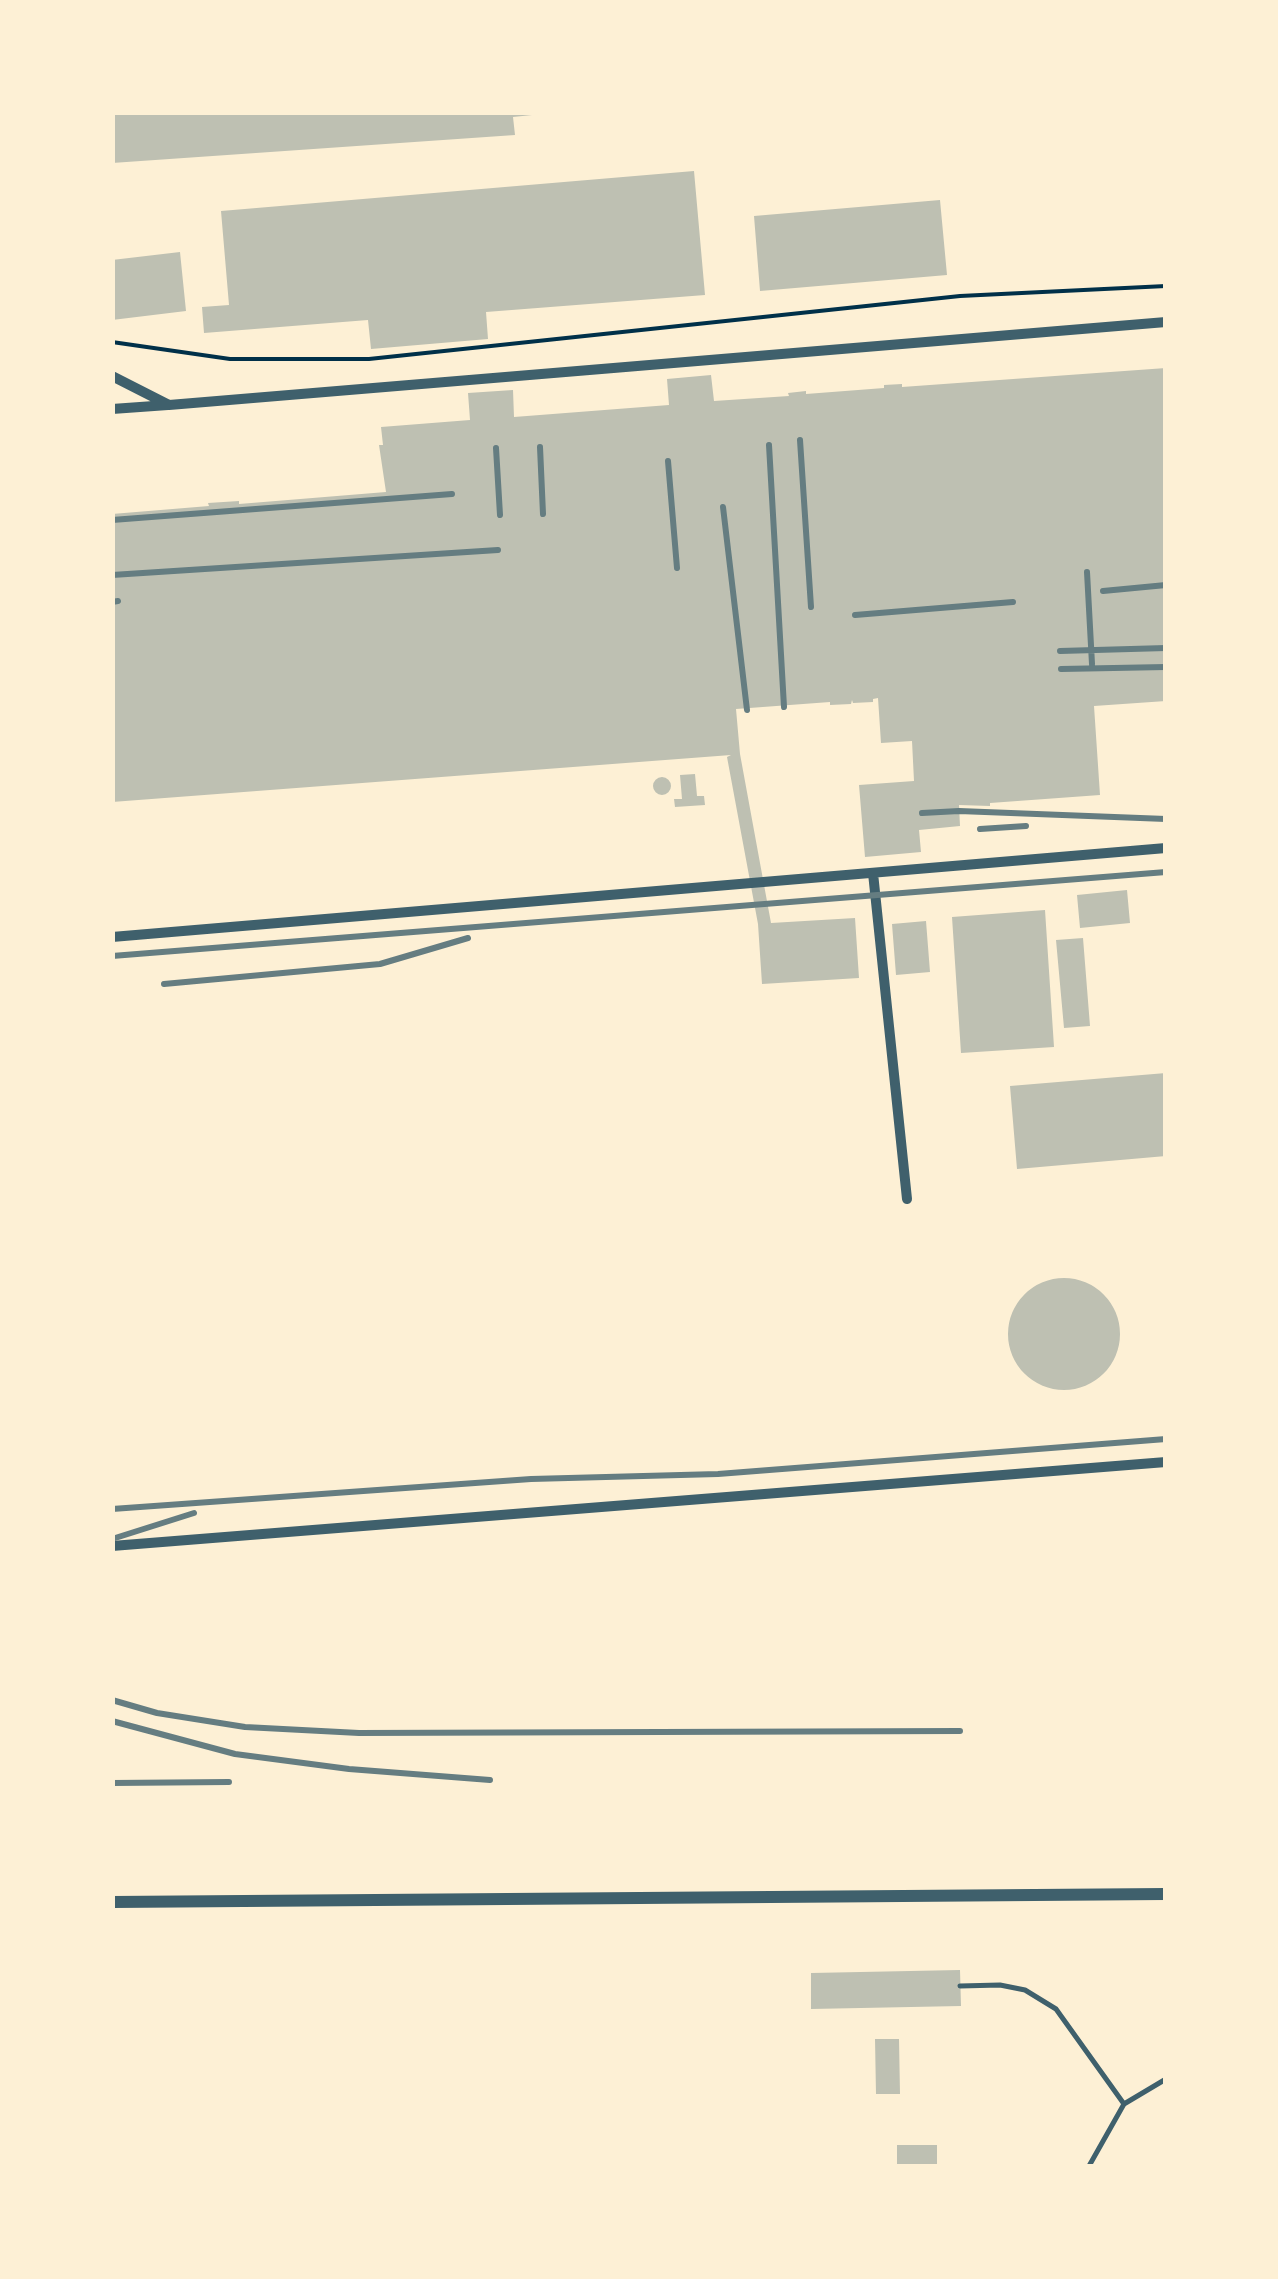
<!DOCTYPE html>
<html>
<head>
<meta charset="utf-8">
<style>
  body { margin:0 }
  #map { position:relative; width:1278px; height:2279px; overflow:hidden; background:#fdf0d5; font-family:"Space Grotesk",sans-serif }
  canvas { display:block }
  .frame { position:absolute; inset:0; border:115px solid #fdf0d5; pointer-events:none }
</style>
</head>
<body>
<div id="map">
<canvas width="1278" height="2279"></canvas>
<div class="frame"></div>
</div>
<script>
const context = document.querySelector('canvas').getContext('2d');
context.lineJoin = 'round';
function paint(path, color) { context.fillStyle = color; context.fill(path, 'evenodd'); }
const poly = rows => new Path2D(rows.map(r => 'M' + r).join(''));
function stroke(path, color, width, dash) { context.strokeStyle = color; context.lineWidth = width; context.lineCap = dash ? 'butt' : 'round'; context.setLineDash(dash || []); context.stroke(path); }
const building = poly([
  [112,112,532,112,532,115,513,117,515,135,112,163],
  [694,171,705,295,486,312,488,339,371,349,368,320,204,333,202,307,229,305,221,211],
  [940,200,947,275,760,291,754,216],
  [180,252,186,311,112,320,112,260],
  [1166,368,1166,701,1094,706,1100,795,990,803,990,806,959,805,960,826,919,830,921,852,865,857,859,785,914,781,912,741,881,743,878,698,873,699,873,702,853,703,852,700,851,704,830,705,830,702,736,709,740,754,771,923,855,918,859,978,762,984,758,924,727,757,731,755,112,802,112,514,209,506,208,503,239,501,239,504,386,492,379,445,383,445,381,427,470,420,468,393,513,390,514,417,669,405,667,379,711,375,714,401,789,396,788,393,806,391,806,394,884,388,884,385,902,384,902,387],
  [695,774,697,796,704,796,705,805,675,807,674,799,682,799,680,775],
  '653 786a9 9 0 1 1 18 0a9 9 0 1 1-18 0Z',
  [1127,890,1130,923,1080,928,1077,895],
  [1045,910,1054,1047,961,1053,952,917],
  [926,921,930,972,896,975,892,924],
  [1083,938,1090,1026,1064,1028,1056,940],
  [1166,1073,1166,1156,1017,1169,1010,1086],
  '1008 1334a56 56 0 1 1 112 0a56 56 0 1 1-112 0Z',
  [960,1970,961,2006,811,2009,811,1973],
  [875,2039,899,2039,900,2094,876,2094],
  [897,2145,937,2145,937,2166,897,2166]
]);
const path = poly([
  [112,342,230,359,369,359,960,296,1166,286]
]);
const service = poly([
  [960,1986,1000,1985,1025,1990,1056,2009,1124,2104],
  [1089,2166,1124,2104,1166,2079]
]);
const minor = poly([
  [112,376,169,405,1166,322],
  [112,409,168,405],
  [873,873,907,1199],
  [112,937,1166,848],
  [112,1546,1166,1462]
]);
const tertiary = poly([
  [112,1902,1166,1894]
]);
const rail = poly([
  [800,440,811,607],
  [769,445,784,707],
  [540,447,543,514],
  [496,448,500,515],
  [668,461,677,568],
  [723,507,747,710],
  [112,520,452,494],
  [1087,572,1092,664],
  [112,575,498,550],
  [1103,591,1166,585],
  [112,602,118,601],
  [855,615,1013,602],
  [1060,651,1166,648],
  [1061,669,1166,667],
  [922,813,959,811,1166,819],
  [980,829,1026,826],
  [112,956,1166,872],
  [164,984,380,964,468,938],
  [112,1509,531,1479,718,1474,1166,1439],
  [112,1539,194,1513],
  [112,1700,157,1713,245,1727,359,1733,960,1731],
  [112,1721,235,1754,349,1769,490,1780],
  [112,1783,229,1782]
]);
paint(building, '#bec0b2');
stroke(path, '#003049', 4);
stroke(service, '#3f606c', 5);
stroke(minor, '#3f606c', 10);
stroke(tertiary, '#3f606c', 12);
stroke(rail, '#657d81', 6);
</script>
</body>
</html>
